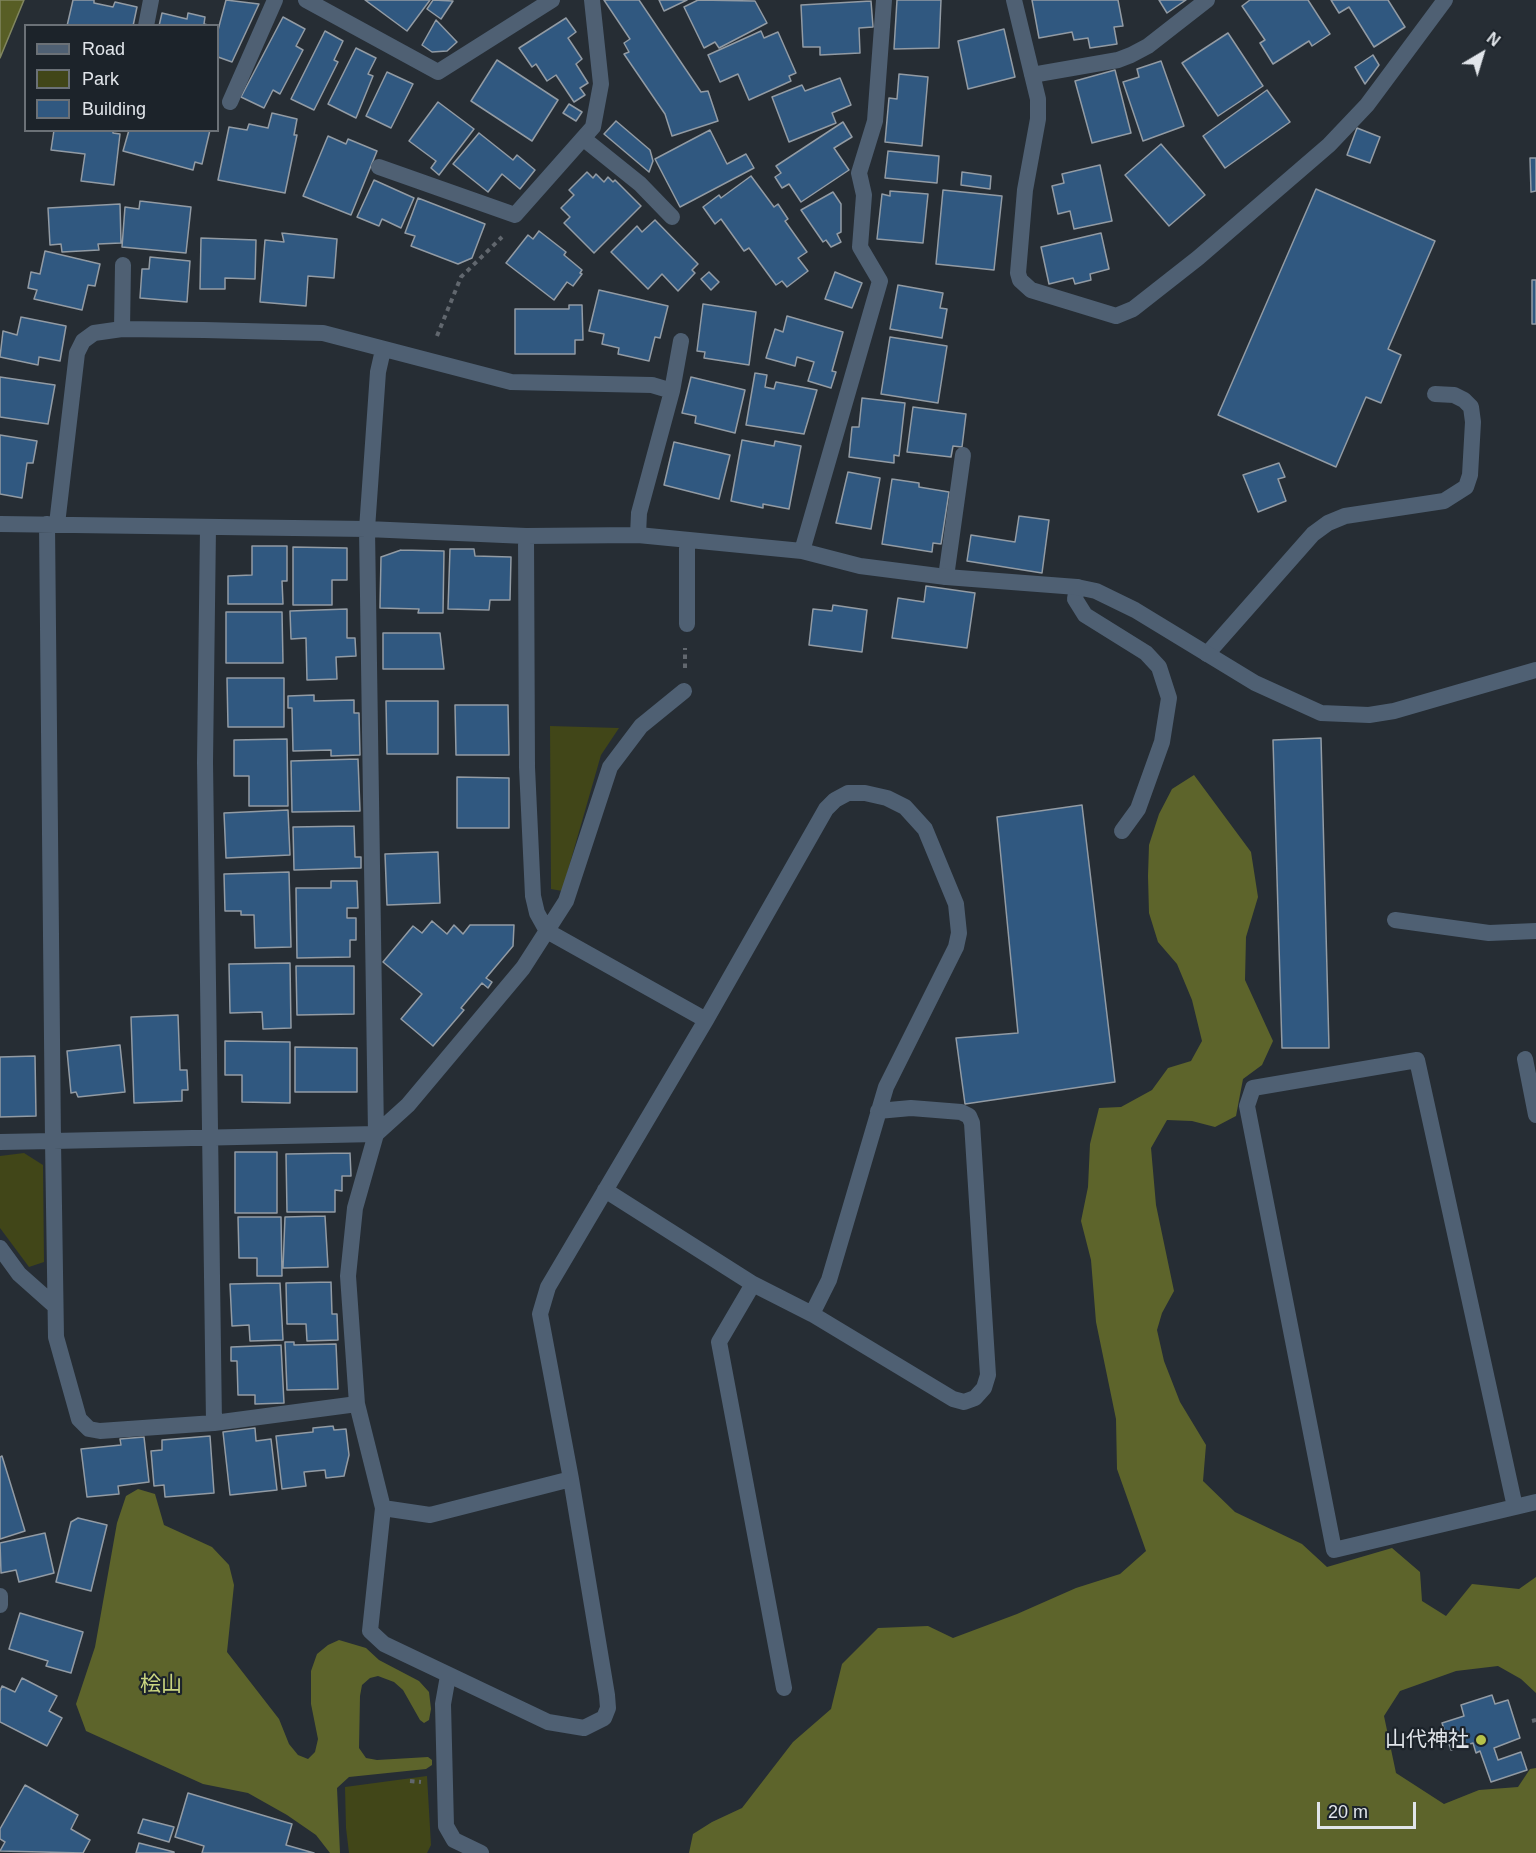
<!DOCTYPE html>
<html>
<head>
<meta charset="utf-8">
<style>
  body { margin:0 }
  #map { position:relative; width:1536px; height:1853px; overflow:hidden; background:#262d34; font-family:Arial,sans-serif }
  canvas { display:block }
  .legend { position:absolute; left:24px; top:24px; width:195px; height:108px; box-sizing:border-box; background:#1c232a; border:2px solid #6b7177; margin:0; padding:8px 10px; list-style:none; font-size:18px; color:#e1e5ea }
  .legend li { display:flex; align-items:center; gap:12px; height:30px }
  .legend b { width:30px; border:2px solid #6b7177 }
  .north { position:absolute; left:1452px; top:24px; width:60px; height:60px; -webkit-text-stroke:4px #1c232a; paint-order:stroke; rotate:38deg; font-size:16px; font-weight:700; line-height:24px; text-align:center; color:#e1e5ea }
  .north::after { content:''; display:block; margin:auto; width:21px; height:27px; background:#e1e5ea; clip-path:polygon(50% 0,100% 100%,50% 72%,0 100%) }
  .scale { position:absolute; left:1317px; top:1802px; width:99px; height:27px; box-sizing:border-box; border:3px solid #e1e5ea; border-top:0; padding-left:8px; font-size:18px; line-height:21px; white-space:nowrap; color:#e1e5ea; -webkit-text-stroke:4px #1c232a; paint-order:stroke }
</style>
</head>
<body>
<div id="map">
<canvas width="1536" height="1853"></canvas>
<ul class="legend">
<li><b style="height:8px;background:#4f6073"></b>Road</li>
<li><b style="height:16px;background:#414618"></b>Park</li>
<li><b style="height:16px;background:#305880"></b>Building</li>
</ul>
<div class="north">N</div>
<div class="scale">20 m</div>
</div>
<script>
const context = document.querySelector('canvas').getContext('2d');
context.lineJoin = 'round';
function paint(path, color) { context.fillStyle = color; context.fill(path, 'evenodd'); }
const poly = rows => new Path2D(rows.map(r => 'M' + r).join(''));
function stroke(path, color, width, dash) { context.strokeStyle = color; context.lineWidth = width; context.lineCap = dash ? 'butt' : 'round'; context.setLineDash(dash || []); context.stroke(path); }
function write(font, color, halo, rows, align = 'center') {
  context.font = font + ' Arial,"Noto Sans JP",sans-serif'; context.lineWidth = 4.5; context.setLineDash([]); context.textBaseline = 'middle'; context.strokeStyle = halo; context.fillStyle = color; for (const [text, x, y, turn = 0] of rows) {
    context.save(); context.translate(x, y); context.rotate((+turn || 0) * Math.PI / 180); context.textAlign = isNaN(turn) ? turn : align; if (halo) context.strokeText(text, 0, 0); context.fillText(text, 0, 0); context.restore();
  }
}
const green = poly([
  [550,726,619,728,601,755,562,891,551,889],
  [24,1153,43,1165,44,1262,29,1267,0,1228,0,1156],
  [427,1776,431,1845,427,1853,349,1853,346,1828,345,1787]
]);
const forest = poly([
  [1194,775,1251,852,1258,897,1246,937,1245,980,1273,1041,1262,1065,1243,1079,1236,1116,1215,1127,1192,1121,1167,1120,1151,1148,1156,1205,1174,1291,1162,1313,1157,1330,1164,1361,1180,1402,1206,1445,1203,1481,1235,1512,1302,1544,1327,1567,1392,1548,1420,1572,1422,1601,1446,1616,1472,1584,1519,1589,1536,1577,1536,1693,1521,1679,1498,1666,1456,1671,1400,1691,1384,1716,1396,1773,1444,1804,1479,1790,1518,1787,1530,1769,1536,1768,1536,1853,689,1853,693,1834,712,1822,742,1808,793,1742,831,1709,842,1664,878,1628,928,1626,953,1638,1017,1614,1076,1588,1120,1574,1146,1551,1117,1469,1116,1419,1096,1322,1091,1260,1081,1221,1088,1187,1090,1144,1099,1108,1121,1107,1152,1090,1168,1068,1191,1061,1202,1041,1192,1000,1177,964,1158,942,1149,913,1148,876,1149,845,1159,814,1172,789],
  [138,1489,155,1494,164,1525,212,1547,229,1565,234,1585,227,1652,279,1719,289,1744,298,1755,308,1759,315,1752,318,1739,311,1704,311,1671,317,1654,328,1645,339,1640,366,1648,379,1660,419,1681,429,1692,431,1709,429,1720,424,1723,420,1720,403,1690,394,1682,378,1676,370,1678,362,1685,360,1696,359,1748,366,1758,377,1760,428,1757,432,1760,432,1765,426,1769,349,1777,337,1788,340,1853,330,1853,316,1835,287,1815,248,1793,203,1784,86,1731,76,1704,95,1647,117,1523,126,1496]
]);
const water = poly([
  [0,0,24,0,0,58,0,0]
]);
const building = poly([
  [73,0,94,0,94,3,113,7,115,2,137,7,133,26,67,26,73,0],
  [226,0,259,4,232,62,218,57,218,30,226,0],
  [365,0,430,0,407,31,365,0],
  [433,0,453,1,441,19,427,9,433,0],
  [604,0,639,0,701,92,708,91,718,121,672,136,665,114,624,54,629,52,624,43,630,39,604,0],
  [659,0,687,0,664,11,659,0],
  [698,0,755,1,767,23,719,48,715,42,704,48,684,7,698,0],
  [897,0,941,0,939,48,894,49,897,0],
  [1032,0,1118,0,1123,26,1114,27,1117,44,1090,48,1088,38,1074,40,1072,32,1039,38,1032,0],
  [1159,0,1186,0,1167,13,1159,0],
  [1250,0,1308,0,1330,34,1312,46,1309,41,1273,64,1260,43,1265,40,1242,6,1250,0],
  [1331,0,1388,0,1405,27,1374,47,1349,7,1339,13,1331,0],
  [871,1,873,27,859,28,860,53,820,55,820,47,803,47,801,5,871,1],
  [162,13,187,19,188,13,205,17,204,24,212,26,159,26,162,13],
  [283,17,305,29,296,46,303,50,280,94,273,90,264,108,241,97,283,17],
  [566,18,576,32,568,38,582,59,576,64,588,83,580,88,585,95,574,102,556,75,547,81,536,64,532,67,519,48,566,18],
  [436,20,457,42,447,51,432,52,422,45,436,20],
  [1004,29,1015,77,968,89,958,41,1004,29],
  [325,31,343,41,334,60,338,62,314,110,291,99,325,31],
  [761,31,764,38,778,32,796,73,789,76,791,81,749,100,738,74,720,82,708,55,761,31],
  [1228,33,1263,86,1218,116,1182,63,1228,33],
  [356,48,376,58,368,74,373,76,356,118,328,104,356,48],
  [1373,55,1379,65,1365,84,1355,67,1373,55],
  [497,60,558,100,532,141,471,101,497,60],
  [1161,61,1184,126,1143,141,1123,82,1139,77,1137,69,1161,61],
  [1115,70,1131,133,1092,143,1075,81,1115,70],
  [387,72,413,84,391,128,366,116,387,72],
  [899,74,928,77,922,146,885,142,889,98,897,99,899,74],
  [840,78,851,105,832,113,836,123,789,142,772,97,802,85,805,91,840,78],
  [1267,90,1290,122,1225,168,1203,136,1267,90],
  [438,102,474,129,439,175,431,168,436,161,409,141,438,102],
  [569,104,582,112,576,121,563,113,569,104],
  [272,113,297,119,294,135,297,135,285,193,218,180,229,127,247,130,249,124,268,128,272,113],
  [616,121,650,150,653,161,649,172,604,134,616,121],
  [843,122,852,137,834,148,849,170,801,202,789,184,782,188,775,177,781,173,776,166,843,122],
  [1357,128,1380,137,1370,163,1347,155,1357,128],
  [54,130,113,130,113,133,120,134,114,185,81,181,85,154,51,150,54,130],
  [129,130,210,130,202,164,195,162,193,170,123,151,129,130],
  [710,130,727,164,746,154,754,168,680,207,655,159,710,130],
  [479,133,513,160,517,155,535,170,520,189,502,174,488,192,453,164,479,133],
  [328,136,346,144,348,139,377,151,351,215,303,196,328,136],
  [1161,144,1205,195,1169,226,1125,175,1161,144],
  [888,151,939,156,937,183,885,178,888,151],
  [1530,158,1536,158,1536,191,1531,192,1530,158],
  [1100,165,1112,221,1074,229,1070,211,1058,214,1052,186,1064,183,1062,174,1100,165],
  [587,172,593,178,596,174,604,182,608,177,613,182,615,180,641,206,594,253,564,223,570,217,561,208,574,195,569,190,587,172],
  [962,172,991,176,990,189,961,185,962,172],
  [751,176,774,207,778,204,788,219,785,221,807,252,798,258,808,271,787,287,782,281,776,285,749,248,744,251,721,219,715,224,703,207,719,195,721,198,751,176],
  [374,180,414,198,401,228,382,219,379,226,357,217,374,180],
  [1316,189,1435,241,1388,349,1401,355,1381,403,1366,397,1336,467,1218,415,1316,189],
  [943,190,1002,196,994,270,936,264,943,190],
  [890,191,928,194,923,243,877,239,882,194,890,196,890,191],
  [833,192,841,204,841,232,837,234,841,242,831,247,826,240,823,242,801,210,833,192],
  [418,198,485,224,472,258,458,264,411,246,415,236,405,233,418,198],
  [140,201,191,207,186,253,122,247,125,207,139,209,140,201],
  [120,204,121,243,98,244,99,250,62,252,61,244,50,245,48,208,120,204],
  [655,220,698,264,692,270,695,273,678,291,662,274,648,289,611,252,637,226,642,232,655,220],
  [539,231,566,252,564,255,582,270,580,273,582,274,573,286,567,282,554,300,506,263,528,235,533,239,539,231],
  [282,233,337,239,334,278,308,276,306,306,260,302,265,240,284,242,282,233],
  [1101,233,1109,269,1090,274,1091,280,1075,284,1073,278,1049,284,1041,247,1101,233],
  [201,238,256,240,255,279,225,278,225,289,200,289,201,238],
  [45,251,100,264,95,286,88,285,82,310,34,299,37,290,28,288,31,272,40,274,45,251],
  [150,257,190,261,187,302,140,298,142,269,149,269,150,257],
  [709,272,719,282,711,290,701,279,709,272],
  [835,272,862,283,852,308,825,299,835,272],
  [1532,280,1536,280,1536,324,1532,324,1532,280],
  [898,285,943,293,940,308,947,309,942,338,890,329,898,285],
  [599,290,668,306,660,338,655,337,649,361,618,354,619,348,602,344,604,334,589,331,599,290],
  [703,304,756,312,749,365,704,358,705,352,697,351,703,304],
  [569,305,582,305,583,340,575,340,575,354,515,354,515,309,569,309,569,305],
  [787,316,843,332,832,371,836,372,831,388,808,381,814,362,797,357,795,366,766,358,775,329,783,332,787,316],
  [21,317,66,326,60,361,39,357,38,365,0,357,3,331,17,335,21,317],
  [890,337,947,346,938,403,881,394,890,337],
  [755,373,767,375,765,387,774,389,776,382,817,390,804,434,746,425,755,373],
  [0,377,55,385,48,424,0,417,0,377],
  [691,377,745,390,735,433,695,423,696,416,682,413,691,377],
  [862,398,905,403,899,456,894,455,894,463,849,457,852,427,859,427,862,398],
  [913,407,966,414,962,447,953,446,951,457,907,452,913,407],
  [0,435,37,441,33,463,27,463,22,498,0,494,0,435],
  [742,440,774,446,775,441,801,446,789,509,763,504,763,508,731,501,742,440],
  [674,442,730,455,719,499,664,485,674,442],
  [1279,463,1285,477,1278,479,1286,501,1258,512,1243,475,1279,463],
  [848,472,880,478,871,529,836,523,848,472],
  [892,479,919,483,919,487,949,492,941,544,933,543,932,552,882,544,892,479],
  [1019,516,1049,520,1042,573,967,561,971,535,1015,542,1019,516],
  [252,546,287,546,287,581,282,581,283,604,228,604,228,576,252,575,252,546],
  [293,547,347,548,347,580,332,580,332,605,293,605,293,547],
  [450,549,474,549,475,556,511,557,510,600,490,600,489,610,448,609,450,549],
  [401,550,444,551,443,613,418,613,419,609,380,608,381,557,401,550],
  [926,586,975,593,967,648,892,638,898,598,924,602,926,586],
  [833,605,867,610,862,652,809,645,813,609,832,611,833,605],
  [347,609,347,638,355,638,356,656,336,657,337,679,307,680,306,638,291,639,290,611,347,609],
  [226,612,282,612,283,663,226,663,226,612],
  [383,633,440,633,444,669,383,669,383,633],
  [227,678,284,678,284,727,228,727,227,678],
  [314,695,314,701,354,700,354,713,359,713,360,755,331,756,331,750,293,751,292,708,288,708,288,696,314,695],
  [386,701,438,701,438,754,387,754,386,701],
  [455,705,508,705,509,755,456,755,455,705],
  [1321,738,1329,1048,1282,1048,1273,740,1321,738],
  [287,739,288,806,249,806,249,776,234,776,234,740,287,739],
  [358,759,360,811,292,812,291,761,358,759],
  [457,777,509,778,509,828,457,828,457,777],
  [1082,805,1115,1082,965,1104,956,1038,1018,1033,997,817,1082,805],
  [288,810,290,855,226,858,224,813,288,810],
  [354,826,355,857,361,857,361,868,294,870,293,827,354,826],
  [438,852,440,903,387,905,385,854,438,852],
  [289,872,291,947,255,948,254,915,241,915,241,911,225,911,224,874,289,872],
  [331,881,357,881,358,908,347,908,347,918,356,918,356,940,350,940,350,957,297,958,296,888,331,888,331,881],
  [432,921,447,934,454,925,463,934,470,925,514,925,513,946,486,978,492,982,488,988,482,983,461,1008,464,1010,433,1046,401,1019,422,994,383,962,413,926,422,933,432,921],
  [290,963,291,1028,263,1029,262,1012,230,1013,229,964,290,963],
  [296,966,354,966,354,1014,297,1015,296,966],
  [178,1015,180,1070,187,1070,188,1090,182,1090,182,1101,134,1103,131,1017,178,1015],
  [225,1041,290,1042,290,1103,242,1102,242,1075,225,1075,225,1041],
  [120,1045,125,1092,78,1097,76,1092,71,1093,67,1051,120,1045],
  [295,1047,357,1048,357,1092,295,1092,295,1047],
  [35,1056,36,1116,0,1117,0,1057,35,1056],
  [235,1152,277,1152,277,1213,235,1213,235,1152],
  [350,1153,351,1176,342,1176,342,1191,335,1190,335,1212,287,1212,286,1154,350,1153],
  [325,1216,328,1267,283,1268,285,1217,325,1216],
  [238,1217,281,1217,282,1276,257,1276,257,1258,239,1258,238,1217],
  [331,1282,332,1314,337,1314,338,1340,307,1341,306,1324,287,1324,286,1283,331,1282],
  [280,1283,283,1340,250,1341,249,1325,232,1326,230,1284,280,1283],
  [285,1342,294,1342,294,1345,336,1344,338,1389,287,1390,285,1342],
  [281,1345,284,1403,255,1404,255,1395,238,1395,237,1361,231,1361,231,1347,281,1345],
  [333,1426,334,1430,346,1429,349,1455,344,1476,326,1478,325,1470,304,1472,306,1486,282,1489,276,1436,313,1432,313,1428,333,1426],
  [255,1428,256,1441,271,1439,277,1490,230,1495,223,1432,255,1428],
  [210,1436,214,1493,165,1497,164,1485,154,1486,151,1451,162,1450,162,1440,210,1436],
  [144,1437,149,1482,118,1486,119,1494,87,1497,81,1449,121,1445,120,1439,144,1437],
  [2,1456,25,1531,0,1539,0,1457,2,1456],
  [78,1518,107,1525,91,1591,56,1582,71,1522,78,1518],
  [45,1533,54,1573,19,1582,16,1570,1,1573,0,1543,45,1533],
  [20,1613,83,1632,71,1673,46,1666,48,1661,9,1649,20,1613],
  [22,1678,57,1696,49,1711,62,1718,47,1746,0,1722,0,1691,2,1686,15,1692,22,1678],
  [1492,1695,1495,1704,1508,1700,1520,1738,1494,1748,1498,1760,1521,1752,1527,1770,1491,1782,1480,1751,1476,1753,1473,1743,1451,1750,1442,1723,1464,1716,1461,1705,1492,1695],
  [25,1785,78,1815,71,1829,90,1840,83,1853,0,1851,5,1842,0,1839,0,1829,25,1785],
  [188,1793,292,1824,286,1845,314,1853,202,1853,204,1846,175,1837,188,1793],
  [143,1819,174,1827,169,1842,138,1833,143,1819],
  [139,1843,174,1852,174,1853,136,1853,139,1843]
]);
const path = poly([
  [437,336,461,277,502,237],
  [685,668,685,648],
  [1532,1721,1536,1720],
  [410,1781,421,1782]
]);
const service = poly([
  [946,577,963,455],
  [1077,587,1075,599,1085,615,1146,653,1159,667,1169,698,1162,742,1138,809,1122,831],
  [1207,654,1313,534,1328,523,1345,516,1444,501,1466,487,1470,475,1473,422,1471,407,1464,400,1454,395,1435,394]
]);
const minor = poly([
  [306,0,438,72,552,0],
  [1014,0,1038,99,1038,119,1025,190,1018,273,1020,280,1031,290,1116,316,1133,309,1198,258,1329,145,1367,105,1445,0],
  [146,26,151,0],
  [1032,75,1118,60,1131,55,1148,46,1207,0],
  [230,102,275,0],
  [584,139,640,184,672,217],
  [379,167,515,215,593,127,601,84,592,0],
  [122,329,123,265],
  [383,350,378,372,367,529,376,1134,355,1208,348,1276,357,1404,383,1508,370,1631,384,1644,548,1722,584,1728,604,1718,608,1708,607,1695,571,1479,430,1515,383,1508],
  [672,391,681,341],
  [0,524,367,529,526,536,638,535,802,551,860,566,946,577,1077,587,1096,591,1135,610,1255,683,1321,713,1369,715,1394,711,1536,670],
  [57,524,77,353,83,341,94,333,122,329,204,330,323,333,511,382,652,385,672,391,639,513,638,535],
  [208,528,205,762,214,1423,357,1404],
  [526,536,527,767,533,896,537,913,547,931,706,1020],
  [802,551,880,281,860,247,864,195,859,173,875,121,884,0],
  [687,624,687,540],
  [1395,920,1489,933,1536,931],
  [1525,1059,1536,1115],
  [0,1142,53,1141,47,524],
  [605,1190,753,1284,719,1342,784,1688],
  [0,1248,19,1274,55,1306],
  [753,1284,812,1314,953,1399,964,1402,975,1398,984,1388,988,1375,972,1123,969,1116,961,1112,911,1108,878,1111],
  [214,1423,100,1431,89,1429,79,1419,56,1337,53,1141,376,1134,408,1105,523,968,566,901,610,767,641,726,684,691],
  [571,1479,540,1314,548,1287,706,1020,826,809,835,800,848,793,865,793,887,798,905,807,925,829,956,904,959,933,956,947,886,1087,829,1280,812,1314],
  [1515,1507,1417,1060,1253,1088,1247,1106,1334,1550,1536,1502],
  [0,1596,0,1605],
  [448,1676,443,1704,446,1826,454,1840,481,1853]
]);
const markers = [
  [1481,1740,6,"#b5c24a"]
];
const parkNames = [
  ["桧山",161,1685]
];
const poiNames = [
  ["山代神社",1469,1740]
];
paint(green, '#414618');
paint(forest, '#5d642b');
paint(water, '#585e25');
stroke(water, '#818660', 1.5);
paint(building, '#305880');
stroke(building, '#929ba4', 1.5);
stroke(path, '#61676e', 4, [4.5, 4.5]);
stroke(service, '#4f6073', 16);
stroke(minor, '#4f6073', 16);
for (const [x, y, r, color] of markers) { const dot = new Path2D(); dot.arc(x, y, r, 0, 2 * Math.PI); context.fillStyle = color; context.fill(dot); stroke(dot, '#1c232a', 2); }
write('21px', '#cbd681', '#1c232a', parkNames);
write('21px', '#e1e5ea', '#1c232a', poiNames, 'right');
</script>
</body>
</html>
